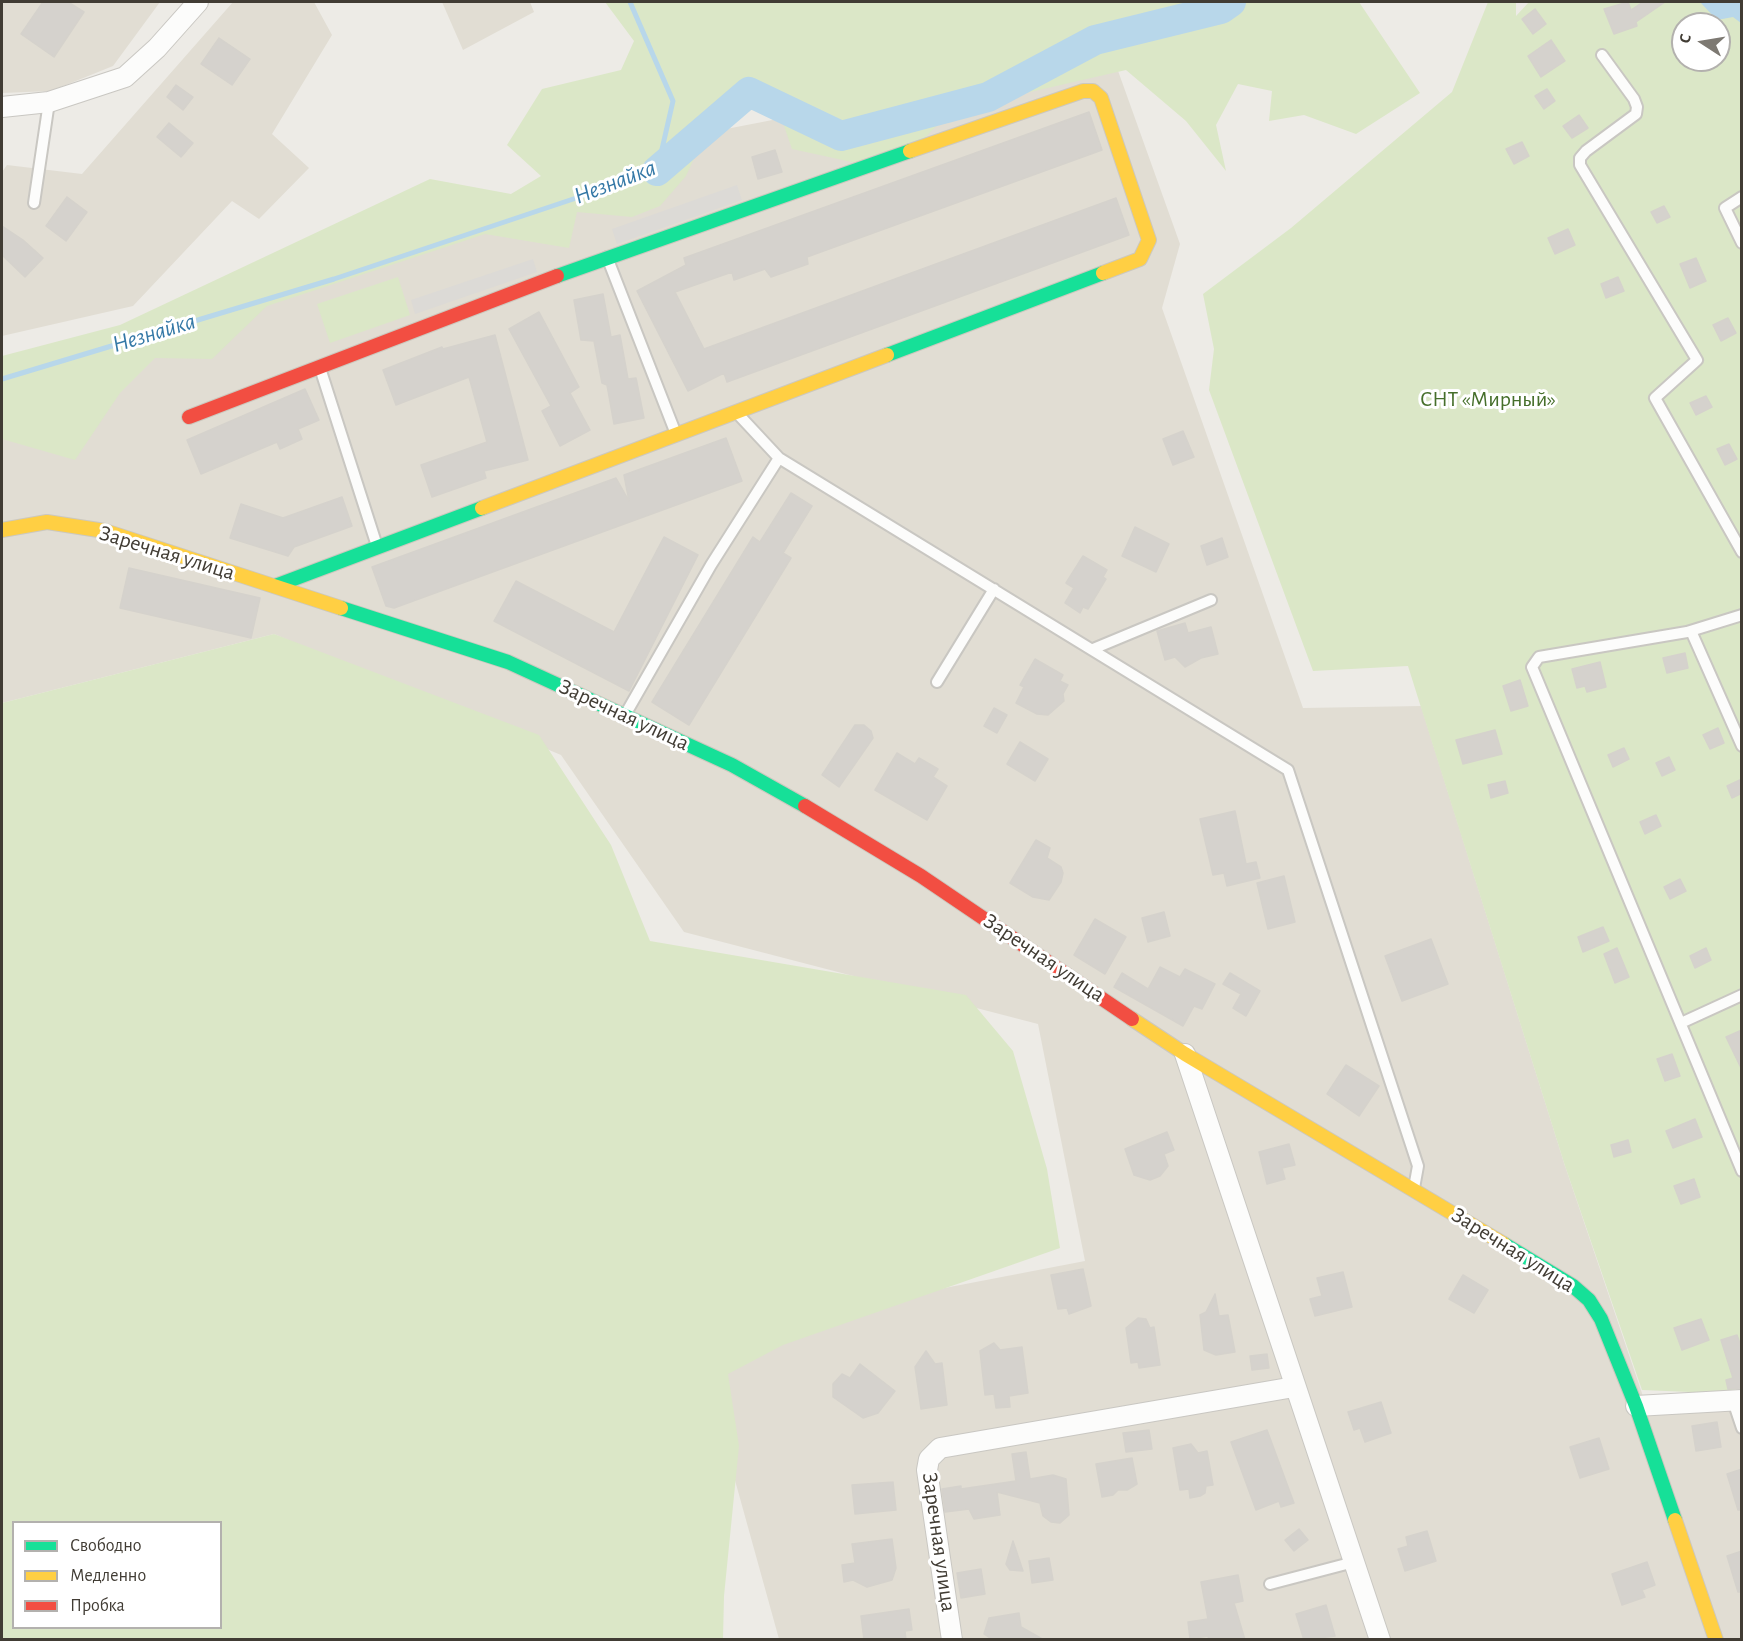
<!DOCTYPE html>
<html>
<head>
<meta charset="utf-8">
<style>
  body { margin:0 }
  #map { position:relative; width:1743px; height:1641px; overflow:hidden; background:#edebe6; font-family:"Alegreya Sans",sans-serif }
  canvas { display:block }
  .frame { position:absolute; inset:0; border:3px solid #413c34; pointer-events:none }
  .legend { position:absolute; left:12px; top:1521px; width:210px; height:108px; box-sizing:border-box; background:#fff; border:2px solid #b3b1ae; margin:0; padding:8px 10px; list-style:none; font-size:18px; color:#413c34 }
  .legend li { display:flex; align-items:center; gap:12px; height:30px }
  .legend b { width:30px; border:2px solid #b3b1ae }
  .north { position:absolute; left:1671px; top:12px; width:60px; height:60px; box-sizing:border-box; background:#fff; border:2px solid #b3b1ae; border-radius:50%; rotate:282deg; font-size:16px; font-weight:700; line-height:24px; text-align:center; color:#413c34 }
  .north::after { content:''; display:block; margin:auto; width:21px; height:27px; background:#7d7972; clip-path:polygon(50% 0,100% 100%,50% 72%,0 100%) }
</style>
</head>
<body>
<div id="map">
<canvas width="1743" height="1641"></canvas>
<div class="frame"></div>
<ul class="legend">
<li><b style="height:8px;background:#16e098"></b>Свободно</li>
<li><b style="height:8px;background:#ffcf43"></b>Медленно</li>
<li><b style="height:8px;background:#f24e42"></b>Пробка</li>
</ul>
<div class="north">С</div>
</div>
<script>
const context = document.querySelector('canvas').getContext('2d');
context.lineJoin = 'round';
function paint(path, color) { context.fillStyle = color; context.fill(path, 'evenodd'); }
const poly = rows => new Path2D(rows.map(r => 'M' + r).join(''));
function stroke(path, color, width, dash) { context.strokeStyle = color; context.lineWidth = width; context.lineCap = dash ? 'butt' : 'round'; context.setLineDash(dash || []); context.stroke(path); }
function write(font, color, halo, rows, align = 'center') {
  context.font = font + ' "Alegreya Sans",sans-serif'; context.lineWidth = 6; context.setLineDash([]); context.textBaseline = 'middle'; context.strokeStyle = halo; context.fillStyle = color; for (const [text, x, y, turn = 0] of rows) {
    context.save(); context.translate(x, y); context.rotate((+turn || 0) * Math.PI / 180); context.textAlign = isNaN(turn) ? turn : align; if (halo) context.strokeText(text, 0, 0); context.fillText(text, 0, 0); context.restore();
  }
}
const residential = poly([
  [2,2,160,2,113,66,51,91,2,93],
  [233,2,314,2,332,35,272,134,309,168,259,219,232,201,133,306,2,336,2,172,7,165,82,174],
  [442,2,530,2,534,12,463,50],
  [1112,54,1180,244,1162,308,1303,708,1421,706,1565,1166,1649,1414,1741,1409,1741,1639,779,1639,695,1336,1085,1261,1038,1024,684,932,561,755,274,634,2,703,2,391,355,260,613,151]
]);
const green = poly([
  [605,2,1359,2,1420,93,1356,134,1304,115,1269,121,1272,91,1238,84,1216,125,1226,171,1186,121,1126,70,952,110,915,148,861,164,792,149,772,91,702,141,686,176,660,206,632,217,577,212,569,248,485,234,267,306,212,359,155,358,120,393,75,460,2,439,2,356,120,325,430,179,511,194,541,176,507,145,542,89,621,70,634,41],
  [1488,2,1516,2,1516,16,1529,2,1741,2,1741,1388,1714,1393,1642,1390,1565,1166,1408,666,1313,671,1209,390,1214,349,1203,294,1291,228,1452,92],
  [1683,24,1719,24,1719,60,1683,60],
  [398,277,410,315,330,343,317,304],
  [274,634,539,735,611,845,650,941,966,995,1013,1051,1047,1169,1060,1248,783,1345,728,1374,739,1446,724,1596,723,1639,2,1639,2,703],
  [220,1522,220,1628,14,1628,14,1522]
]);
const parking = poly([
  [737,185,742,200,617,244,612,229],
  [533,259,537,272,415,314,411,300]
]);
const water = poly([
  [1700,2,1741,2,1741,23,1733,17,1717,20]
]);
const stream = poly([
  [2,379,334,279,657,171,673,101,630,2]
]);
const river = poly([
  [657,171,749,92,841,136,988,97,1095,40,1221,9,1231,2]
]);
const building = poly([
  [43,2,68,2,84,12,54,57,21,34,43,2],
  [1628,2,1631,10,1643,2,1665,2,1636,22,1637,26,1614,34,1604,9,1628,2],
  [1535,9,1546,24,1533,34,1522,19,1535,9],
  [219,38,250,59,232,85,201,64,219,38],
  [1551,40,1565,61,1541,77,1528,56,1551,40],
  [176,85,193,97,183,110,167,97,176,85],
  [1547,89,1555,101,1544,109,1535,96,1547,89],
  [1089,112,1102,150,807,257,808,264,771,277,765,269,734,280,732,272,675,292,704,349,1116,198,1129,235,727,382,724,373,688,391,637,291,686,265,684,258,1089,112],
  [1579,115,1588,128,1572,138,1563,126,1579,115],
  [169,123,193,143,181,157,157,137,169,123],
  [1522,142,1529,156,1514,164,1506,149,1522,142],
  [775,150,782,172,758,179,752,157,775,150],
  [67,197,87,212,66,241,46,226,67,197],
  [1664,206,1670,217,1657,223,1651,212,1664,206],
  [2,226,23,240,43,258,25,277,2,255,2,226],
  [1568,229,1575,245,1555,254,1548,238,1568,229],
  [1696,258,1706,281,1690,288,1680,264,1696,258],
  [1618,277,1624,291,1606,298,1601,284,1618,277],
  [603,294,611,337,620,335,628,379,636,378,644,418,614,424,607,385,602,383,594,341,581,340,574,300,603,294],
  [539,312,579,387,570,393,590,430,560,446,542,411,551,406,509,329,539,312],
  [1728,318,1736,333,1721,341,1713,325,1728,318],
  [495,335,528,460,484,471,486,478,432,497,421,465,487,442,469,377,396,405,383,370,442,347,443,349,495,335],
  [305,389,319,420,298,429,302,439,280,449,277,442,201,474,187,440,305,389],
  [1706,396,1712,407,1696,415,1690,403,1706,396],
  [1183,431,1194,457,1173,465,1163,439,1183,431],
  [726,438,742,481,394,608,386,606,372,567,616,478,629,501,624,475,726,438],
  [1729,444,1737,459,1725,465,1717,449,1729,444],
  [791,493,812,506,783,553,791,558,689,725,652,702,753,537,760,542,791,493],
  [342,497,352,526,294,547,288,556,230,538,241,504,283,518,342,497],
  [1135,527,1169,544,1156,572,1122,556,1135,527],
  [664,537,698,555,629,691,494,621,516,581,614,632,664,537],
  [1222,538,1228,557,1207,565,1201,546,1222,538],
  [1083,556,1107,570,1103,577,1106,579,1088,609,1083,607,1080,613,1065,603,1074,588,1066,583,1083,556],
  [129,568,260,598,251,638,120,608,129,568],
  [1185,623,1188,633,1211,627,1218,654,1201,658,1185,667,1175,657,1165,660,1157,631,1185,623],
  [1685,653,1688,668,1667,673,1663,658,1685,653],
  [1035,659,1063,675,1060,681,1068,685,1063,694,1064,701,1048,715,1037,714,1016,703,1024,687,1020,685,1035,659],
  [1600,662,1606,687,1587,692,1585,686,1577,688,1572,669,1600,662],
  [1520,680,1528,706,1511,711,1503,686,1520,680],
  [994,708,1007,715,997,733,984,726,994,708],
  [855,725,864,725,871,731,873,738,839,787,822,775,855,725],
  [1718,728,1724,743,1710,749,1703,735,1718,728],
  [1495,730,1502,754,1463,764,1456,740,1495,730],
  [1020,742,1048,759,1035,781,1007,764,1020,742],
  [1624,748,1629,759,1613,767,1608,755,1624,748],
  [897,753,915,764,919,758,938,769,933,777,947,786,927,820,875,790,897,753],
  [1669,757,1675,770,1662,776,1656,763,1669,757],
  [1742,779,1742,793,1732,798,1727,786,1742,779],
  [1505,781,1508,793,1491,798,1488,785,1505,781],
  [1235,811,1246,864,1256,862,1260,878,1227,886,1224,873,1213,875,1200,819,1235,811],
  [1656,815,1661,826,1645,834,1640,822,1656,815],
  [1036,840,1050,848,1047,858,1061,867,1063,873,1061,882,1049,900,1033,897,1010,883,1036,840],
  [1284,876,1295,922,1268,929,1257,883,1284,876],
  [1680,879,1686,891,1670,899,1664,887,1680,879],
  [1164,912,1170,936,1148,942,1142,918,1164,912],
  [1095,919,1126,937,1105,974,1074,955,1095,919],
  [1603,927,1609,941,1583,952,1578,937,1603,927],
  [1431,939,1448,984,1402,1001,1385,956,1431,939],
  [1617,948,1629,977,1615,983,1604,954,1617,948],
  [1706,948,1711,960,1695,968,1690,956,1706,948],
  [1160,967,1180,977,1185,969,1215,984,1202,1009,1194,1006,1183,1026,1114,987,1122,973,1148,989,1160,967],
  [1230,973,1260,991,1246,1016,1233,1008,1241,994,1223,984,1230,973],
  [1742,1030,1742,1070,1726,1037,1742,1030],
  [1672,1054,1680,1076,1665,1081,1657,1059,1672,1054],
  [1346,1065,1379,1086,1359,1116,1327,1094,1346,1065],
  [1695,1119,1702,1137,1673,1148,1666,1131,1695,1119],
  [1167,1132,1174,1150,1164,1154,1168,1166,1160,1176,1150,1180,1134,1175,1125,1149,1167,1132],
  [1628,1140,1631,1152,1614,1157,1611,1145,1628,1140],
  [1289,1144,1295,1165,1282,1168,1285,1179,1267,1184,1259,1152,1289,1144],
  [1694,1179,1700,1197,1681,1204,1674,1186,1694,1179],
  [1083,1269,1091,1306,1069,1314,1067,1308,1058,1309,1051,1275,1083,1269],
  [1343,1272,1352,1307,1315,1316,1310,1299,1322,1296,1317,1278,1343,1272],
  [1463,1275,1488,1290,1474,1313,1449,1299,1463,1275],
  [1215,1294,1219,1316,1228,1315,1235,1352,1216,1355,1204,1350,1200,1315,1206,1312,1215,1294],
  [1138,1318,1146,1319,1150,1328,1154,1327,1160,1365,1139,1368,1138,1362,1131,1363,1126,1328,1138,1318],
  [1701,1319,1709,1340,1682,1350,1674,1328,1701,1319],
  [1737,1335,1742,1349,1742,1388,1728,1389,1726,1380,1733,1378,1721,1340,1737,1335],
  [994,1343,1000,1350,1022,1347,1028,1393,1009,1396,1010,1407,996,1408,994,1394,985,1395,980,1351,994,1343],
  [926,1351,935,1364,942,1363,947,1405,921,1409,915,1367,926,1351],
  [1267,1354,1269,1368,1252,1370,1250,1356,1267,1354],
  [860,1364,895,1391,878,1413,863,1418,833,1397,833,1384,842,1374,850,1378,860,1364],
  [1381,1402,1391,1433,1365,1442,1360,1428,1354,1430,1348,1412,1381,1402],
  [1717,1422,1721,1447,1696,1451,1692,1426,1717,1422],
  [1149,1430,1152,1449,1126,1452,1123,1433,1149,1430],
  [1267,1430,1294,1503,1281,1507,1279,1501,1256,1510,1231,1442,1267,1430],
  [1599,1438,1609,1469,1580,1478,1570,1447,1599,1438],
  [1191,1444,1198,1453,1207,1451,1213,1485,1206,1486,1205,1493,1200,1496,1190,1498,1189,1489,1180,1490,1173,1448,1191,1444],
  [1026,1452,1030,1479,1053,1475,1066,1479,1069,1515,1060,1523,1051,1522,1043,1516,1040,1503,997,1492,1000,1515,974,1519,969,1509,945,1512,942,1489,961,1486,961,1489,1016,1481,1012,1454,1026,1452],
  [1132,1458,1137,1484,1127,1490,1118,1490,1113,1495,1102,1497,1096,1464,1132,1458],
  [1742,1469,1742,1510,1738,1510,1727,1474,1742,1469],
  [893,1482,896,1510,855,1514,852,1485,893,1482],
  [1299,1529,1308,1540,1294,1551,1285,1540,1299,1529],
  [1427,1531,1436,1561,1405,1571,1398,1549,1408,1546,1406,1537,1427,1531],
  [892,1539,896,1568,892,1580,867,1587,853,1580,844,1582,842,1565,855,1563,852,1544,892,1539],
  [1013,1541,1023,1571,1010,1570,1006,1564,1013,1541],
  [1742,1551,1742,1592,1738,1592,1727,1556,1742,1551],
  [1049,1558,1053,1580,1032,1583,1029,1561,1049,1558],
  [1647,1562,1655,1585,1642,1590,1645,1597,1622,1605,1612,1574,1647,1562],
  [981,1569,985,1594,961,1598,957,1573,981,1569],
  [1238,1575,1243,1601,1234,1603,1245,1640,1209,1640,1208,1636,1190,1639,1188,1622,1208,1619,1201,1582,1238,1575],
  [1326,1605,1335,1636,1304,1640,1296,1614,1326,1605],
  [909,1609,912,1630,905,1631,906,1640,864,1640,861,1616,909,1609],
  [1019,1613,1021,1627,1044,1640,993,1640,984,1634,989,1618,1019,1613]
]);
const lane = poly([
  [1602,55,1634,99,1637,107,1636,114,1586,151,1580,158,1580,165,1697,360,1655,398,1742,552],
  [1742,197,1725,208,1742,243],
  [34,203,49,102],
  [607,257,676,434],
  [320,368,377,546],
  [737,413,779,458,1288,770,1418,1166,1414,1188],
  [1742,615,1687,632,1539,657,1532,667,1742,1171],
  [1691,631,1742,746],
  [1093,649,1211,600],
  [937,682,994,589],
  [625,715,711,565,779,458],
  [1681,1023,1742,995],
  [1733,1401,1742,1428],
  [1270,1584,1354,1562]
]);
const street = poly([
  [2,107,49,102,125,77,157,48,198,2],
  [1185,1054,1380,1640],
  [1636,1406,1742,1400],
  [952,1640,927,1470,929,1459,940,1448,1294,1387]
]);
const fast = poly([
  [557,276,910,151],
  [887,355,1103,273],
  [275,586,482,508],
  [341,608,508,662,732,765,805,806],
  [1504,1244,1573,1286,1589,1300,1601,1319,1636,1406,1675,1520]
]);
const slow = poly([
  [910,151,1083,91,1093,91,1101,98,1149,240,1140,259,1103,273],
  [482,508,887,355],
  [2,530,47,522,105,531,341,608],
  [1132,1019,1185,1054,1504,1244],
  [1675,1520,1716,1640]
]);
const jam = poly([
  [189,417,557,276],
  [805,806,921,876,1132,1019]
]);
const parkNames = [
  ["СНТ «Мирный»",1488,399]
];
const streetNames = [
  ["Заречная улица",167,553,17],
  ["Заречная улица",624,715,25],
  ["Заречная улица",1044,958,34],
  ["Заречная улица",1513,1250,32],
  ["Заречная улица",939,1542,82]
];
const waterNames = [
  ["Незнайка",615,182,-21],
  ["Незнайка",154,333,-17]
];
paint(residential, '#e1ddd3');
paint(green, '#dbe7c7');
paint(parking, '#dcdad6');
paint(water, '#b8d7ea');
stroke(stream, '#b8d7ea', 5);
stroke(river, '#b8d7ea', 30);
paint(building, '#d5d2cd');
stroke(building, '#d5d2cc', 1.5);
stroke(lane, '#c9c7c2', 14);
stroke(street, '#c9c7c2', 22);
stroke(fast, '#ccc8be', 16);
stroke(slow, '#ccc8be', 16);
stroke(jam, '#ccc8be', 16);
stroke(lane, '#fcfcfb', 10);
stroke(street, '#fcfcfb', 20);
stroke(fast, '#16e098', 14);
stroke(slow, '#ffcf43', 14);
stroke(jam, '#f24e42', 14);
write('22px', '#466f2b', '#fff', parkNames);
write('22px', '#413c34', '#fff', streetNames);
write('italic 24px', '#3478a6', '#fff', waterNames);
</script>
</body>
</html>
